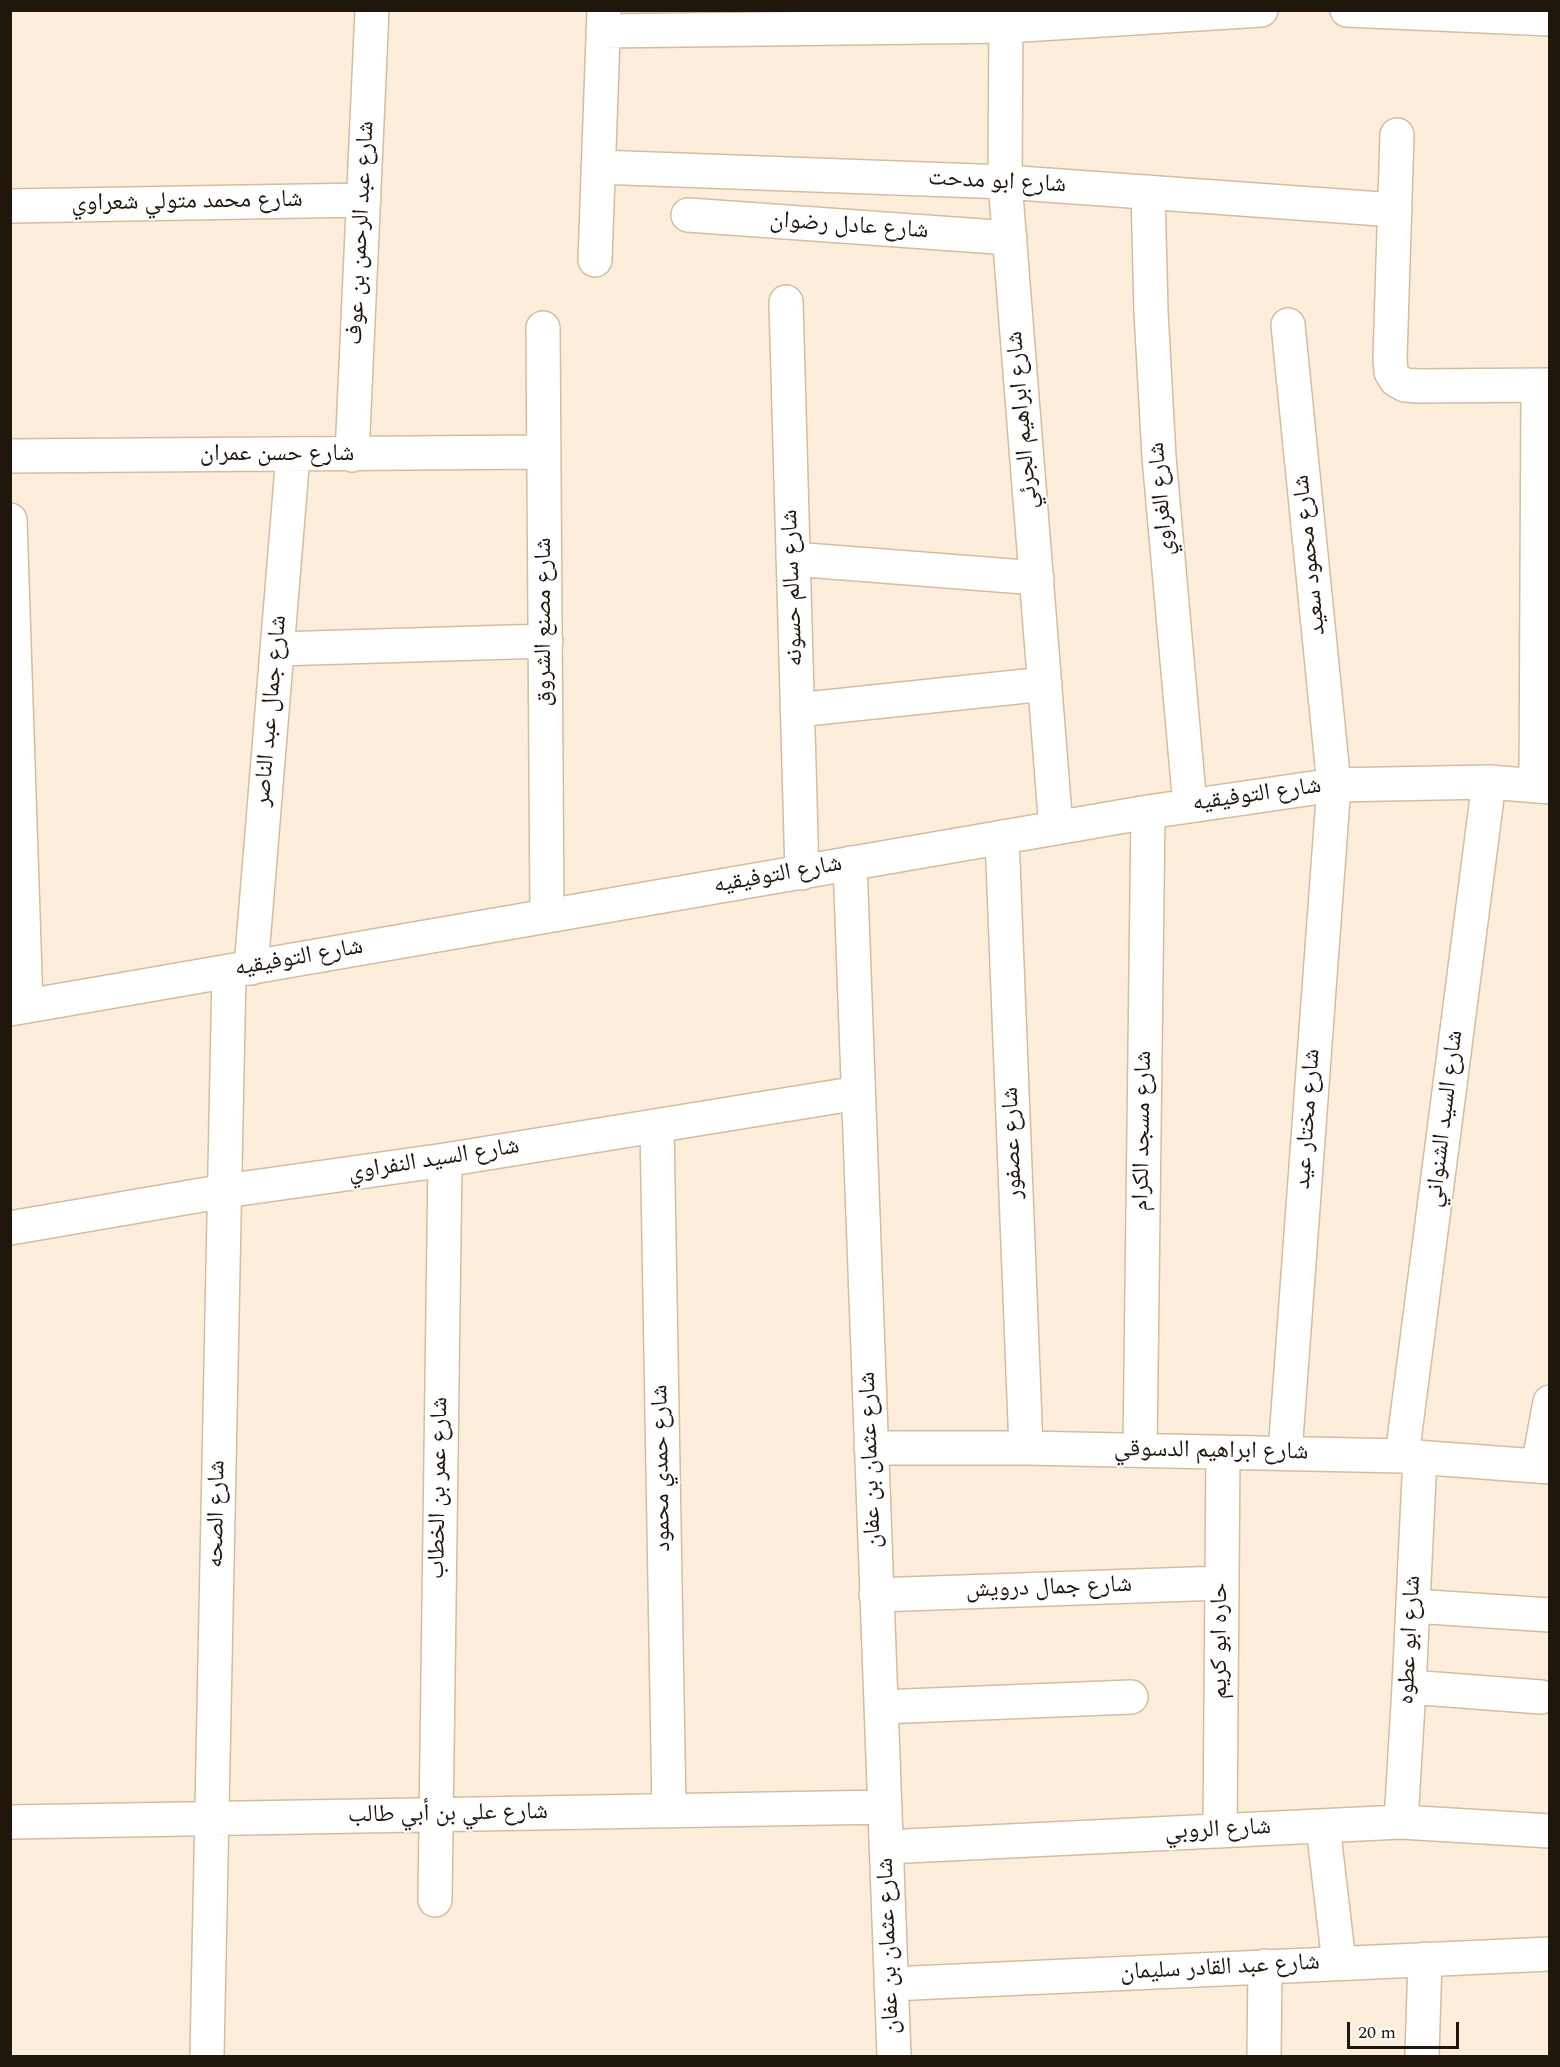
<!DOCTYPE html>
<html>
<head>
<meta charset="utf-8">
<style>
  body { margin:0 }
  #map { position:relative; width:1560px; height:2067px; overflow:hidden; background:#fceedb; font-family:Spectral,serif }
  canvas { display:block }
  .frame { position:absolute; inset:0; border:12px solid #1f170b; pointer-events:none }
  .scale { position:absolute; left:1347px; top:2022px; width:112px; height:27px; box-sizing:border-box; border:3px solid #1f170b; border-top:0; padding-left:8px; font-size:18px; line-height:21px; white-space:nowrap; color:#1f170b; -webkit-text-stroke:4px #fdfdfd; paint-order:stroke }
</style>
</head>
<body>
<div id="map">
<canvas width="1560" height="2067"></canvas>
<div class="frame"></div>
<div class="scale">20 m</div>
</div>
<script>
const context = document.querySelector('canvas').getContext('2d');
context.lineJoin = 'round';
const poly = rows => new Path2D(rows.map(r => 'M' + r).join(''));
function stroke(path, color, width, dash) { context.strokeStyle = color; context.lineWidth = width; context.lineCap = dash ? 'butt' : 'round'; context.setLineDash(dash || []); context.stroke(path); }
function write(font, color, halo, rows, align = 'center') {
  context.font = font + ' Spectral,"Noto Naskh Arabic",serif'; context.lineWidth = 4.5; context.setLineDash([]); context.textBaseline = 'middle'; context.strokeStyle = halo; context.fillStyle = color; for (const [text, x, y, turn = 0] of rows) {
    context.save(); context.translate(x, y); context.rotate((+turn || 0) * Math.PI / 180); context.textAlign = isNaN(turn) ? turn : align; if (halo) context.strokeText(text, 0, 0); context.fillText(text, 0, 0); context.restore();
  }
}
const minor = poly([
  [1006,10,1005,182,1056,828],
  [1347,10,1550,19],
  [603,31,1007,26,1261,10],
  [1397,135,1390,358,1391,372,1396,380,1405,385,1419,386,1550,385],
  [598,167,1005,182,1395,210],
  [1148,192,1151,312,1159,457,1190,806],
  [10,206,364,200],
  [688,215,1010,238],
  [595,260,604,10],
  [786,302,802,873],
  [543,328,547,915],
  [352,455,372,10],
  [10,456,544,452],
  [10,520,26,1006],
  [793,559,1037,578],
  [277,649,546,641],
  [797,710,1045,684],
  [1536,785,1538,386],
  [1002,837,1026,1448],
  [850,863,894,2056],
  [251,968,293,455],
  [10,1009,1148,812,1334,785,1489,782,1550,787],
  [657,1126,669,1810],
  [10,1228,225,1191,445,1160,858,1093],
  [871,1448,1026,1448,1402,1456,1550,1467],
  [1140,1450,1148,812],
  [1285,1453,1334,785,1288,325],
  [1402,1456,1489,782],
  [1538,1466,1550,1402],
  [876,1595,1221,1583],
  [1413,1606,1550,1615],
  [1409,1687,1541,1697],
  [881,1707,1131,1697],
  [10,1822,885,1807],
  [1401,1822,1409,1687,1420,1457],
  [1323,1826,1339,1963],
  [1220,1831,1223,1452],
  [886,1847,1401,1822,1550,1831],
  [435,1900,445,1160],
  [891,1984,1550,1954],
  [207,2056,229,972],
  [1264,2056,1265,1966],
  [1422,2056,1425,1959]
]);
const streetNames = [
  ["شارع ابو مدحت",997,183,3],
  ["شارع محمد متولي شعراوي",187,203,-1],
  ["شارع عادل رضوان",849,227,4],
  ["شارع عبد الرحمن بن عوف",362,233,-87],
  ["شارع ابراهيم الجرئي",1024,420,-95],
  ["شارع حسن عمران",277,455],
  ["شارع الغراوي",1163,499,-95],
  ["شارع محمود سعيد",1311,555,-96],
  ["شارع سالم حسونه",794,588,-92],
  ["شارع مصنع الشروق",545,622,-90],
  ["شارع جمال عبد الناصر",272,711,-85],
  ["شارع التوفيقيه",1257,796,-8],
  ["شارع التوفيقيه",778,876,-10],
  ["شارع التوفيقيه",299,959,-10],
  ["شارع مختار عيد",1309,1119,-86],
  ["شارع السيد الشنواني",1446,1119,-83],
  ["شارع مسجد الكرام",1144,1131,-89],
  ["شارع عصفور",1014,1143,-92],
  ["شارع السيد النفراوي",434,1161,-9],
  ["شارع ابراهيم الدسوقي",1211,1452,1],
  ["شارع عثمان بن عفان",872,1460,-92],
  ["شارع حمدي محمود",663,1468,-91],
  ["شارع عمر بن الخطاب",440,1488,-89],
  ["شارع الصحه",218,1514,-89],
  ["شارع جمال درويش",1049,1589,-2],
  ["شارع ابو عطوه",1411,1640,-87],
  ["حاره ابو كريم",1221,1641,-90],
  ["شارع علي بن أبي طالب",448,1815,-1],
  ["شارع الروبي",1218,1831,-3],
  ["شارع عثمان بن عفان",890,1946,-92],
  ["شارع عبد القادر سليمان",1220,1969,-3]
];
stroke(minor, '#d4bd9e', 36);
stroke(minor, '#fff', 33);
write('24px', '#1f170b', '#fdfdfd', streetNames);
</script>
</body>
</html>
